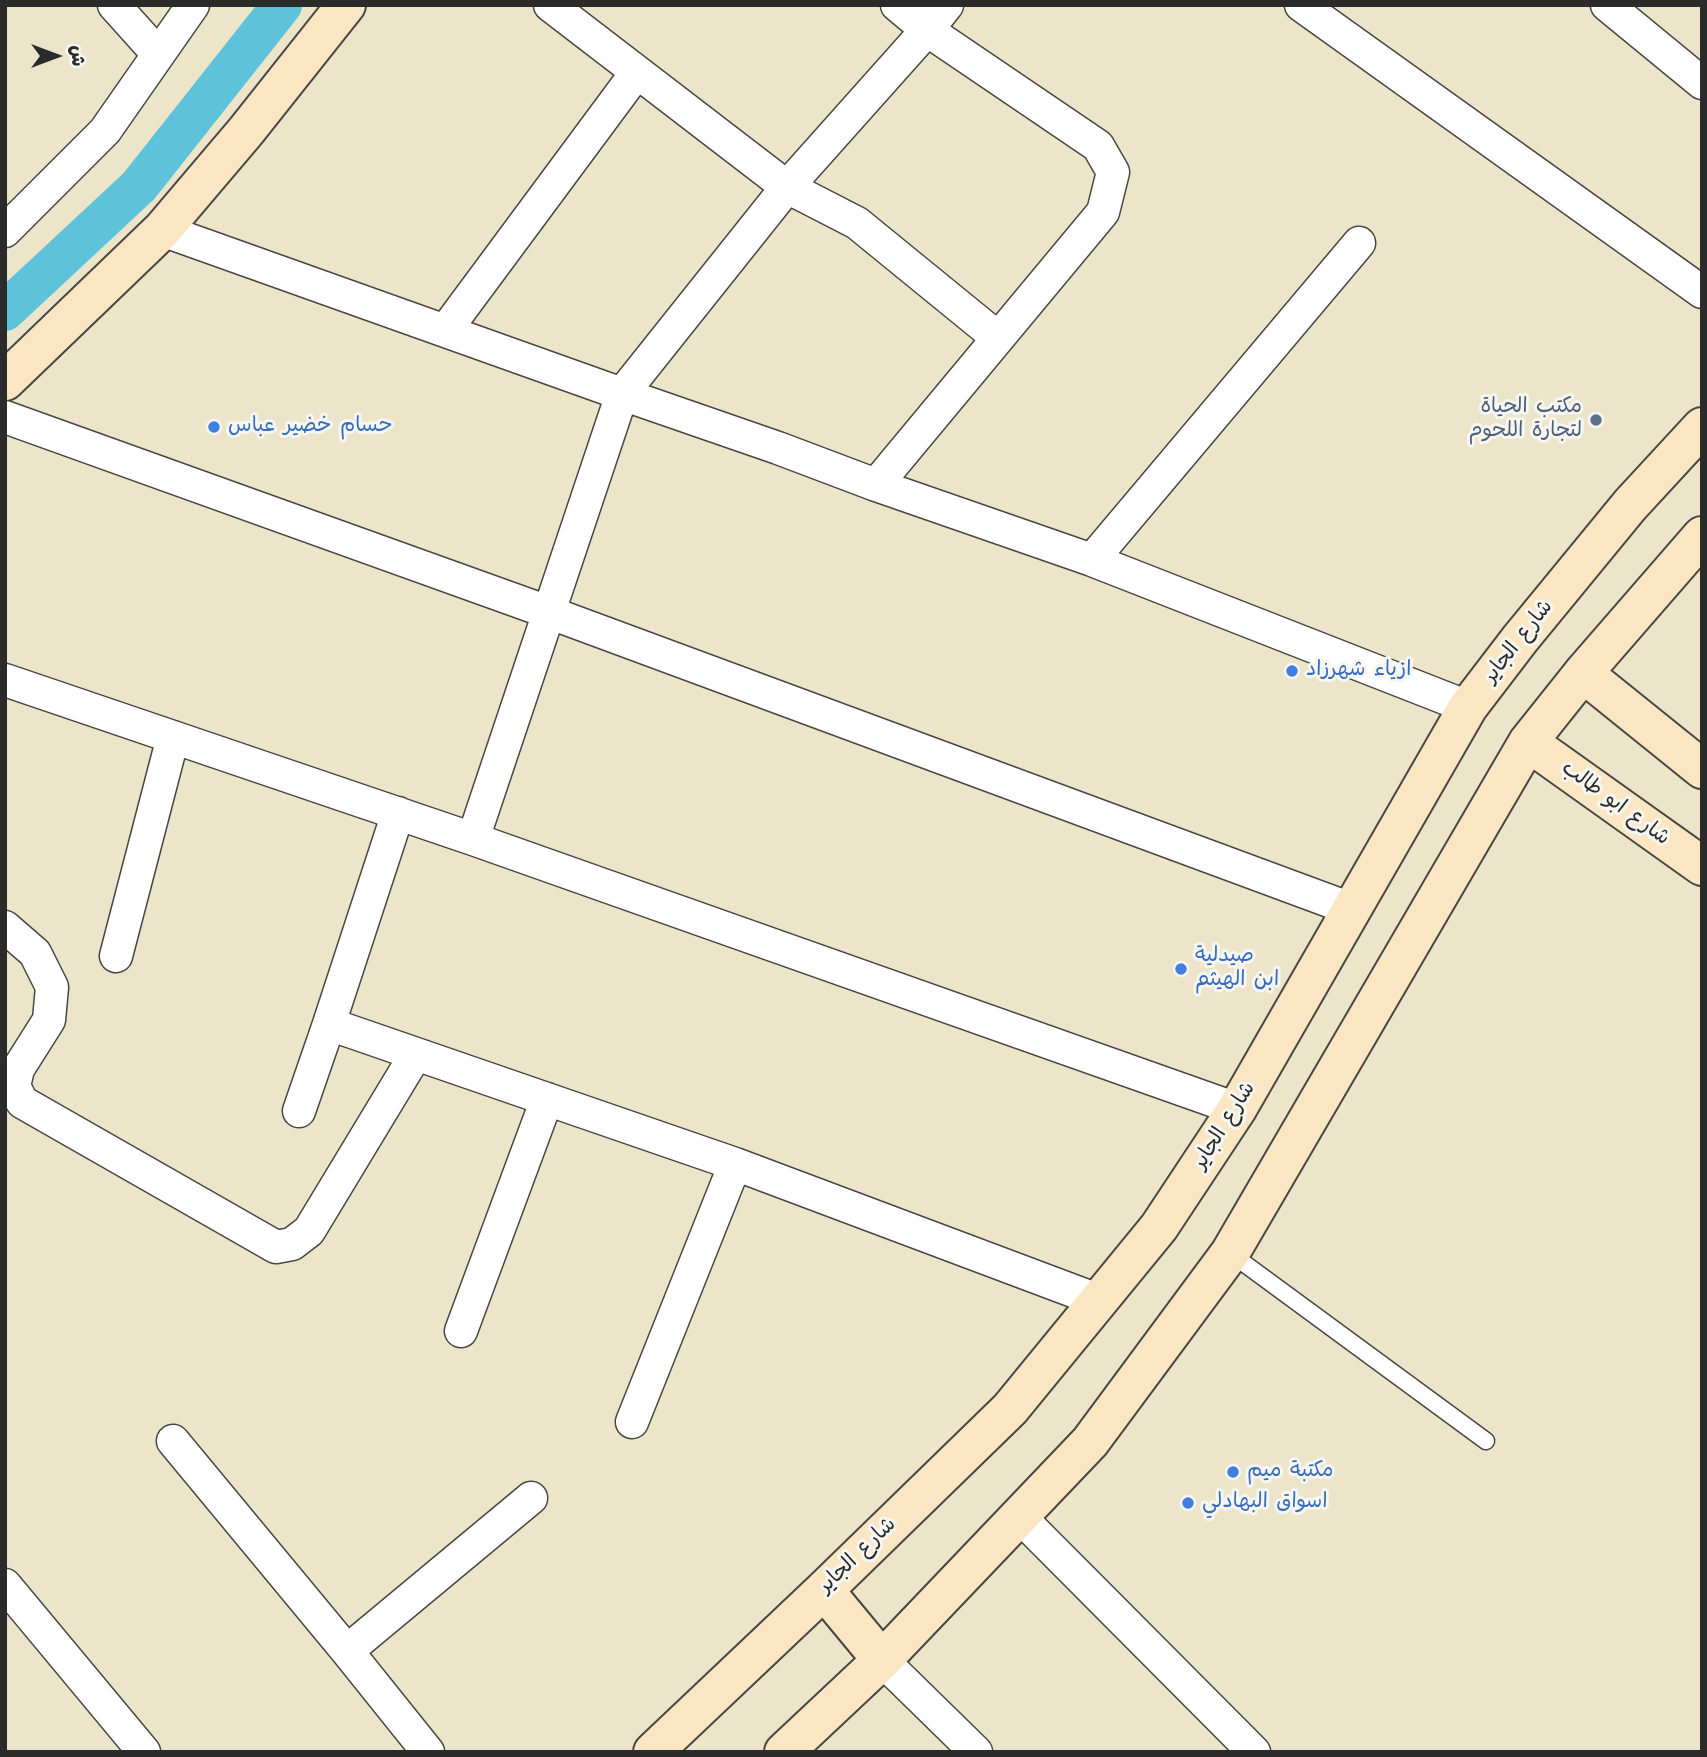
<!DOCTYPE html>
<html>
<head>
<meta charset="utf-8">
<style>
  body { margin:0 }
  #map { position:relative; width:1707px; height:1757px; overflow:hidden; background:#ede5c9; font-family:"Architects Daughter","Playpen Sans Arabic",sans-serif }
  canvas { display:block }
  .frame { position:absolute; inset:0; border:7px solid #2b2b2b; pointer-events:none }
  .north { position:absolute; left:21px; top:21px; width:70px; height:70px; -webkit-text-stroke:5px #f6f6f2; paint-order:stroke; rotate:90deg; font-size:19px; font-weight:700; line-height:28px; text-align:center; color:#2b2b2b }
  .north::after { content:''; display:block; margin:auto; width:24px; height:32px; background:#2b2b2b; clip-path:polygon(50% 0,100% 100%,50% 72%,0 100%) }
</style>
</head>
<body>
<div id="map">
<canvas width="1707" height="1757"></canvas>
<div class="frame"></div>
<div class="north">ش</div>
</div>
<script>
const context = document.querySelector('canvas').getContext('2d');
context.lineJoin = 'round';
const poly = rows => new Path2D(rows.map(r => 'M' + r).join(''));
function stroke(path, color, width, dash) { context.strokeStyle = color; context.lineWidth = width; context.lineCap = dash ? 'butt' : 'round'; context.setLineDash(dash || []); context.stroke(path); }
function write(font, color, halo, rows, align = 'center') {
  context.font = font + ' "Architects Daughter","Playpen Sans Arabic",sans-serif'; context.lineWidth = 6; context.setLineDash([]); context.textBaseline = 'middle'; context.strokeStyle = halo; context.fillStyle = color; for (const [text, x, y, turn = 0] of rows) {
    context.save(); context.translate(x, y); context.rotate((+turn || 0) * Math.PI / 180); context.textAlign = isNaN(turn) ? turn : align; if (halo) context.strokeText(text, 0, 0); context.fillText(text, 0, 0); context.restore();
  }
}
const canal = poly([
  [5,311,139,186,282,5]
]);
const lane = poly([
  [1230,1253,1486,1441]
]);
const street = poly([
  [114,5,158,54],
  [550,5,787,187,857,223,998,338],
  [1301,5,1702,292],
  [1607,5,1702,83],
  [162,230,622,394,778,448,876,485,1092,560,1468,707],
  [5,231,105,131,193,5],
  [445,331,637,72],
  [5,417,548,612,1351,909],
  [876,485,1103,212,1113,172,1098,146,927,30,897,5],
  [1092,560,1359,243],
  [5,680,473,839,1237,1109],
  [473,839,622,394,787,187,927,30,947,5],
  [5,927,35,953,52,987,49,1020,18,1069,14,1086,22,1102,276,1247,292,1244,309,1231,416,1054],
  [116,956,173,737],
  [329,1024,735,1164,1100,1301],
  [299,1111,329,1024,398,813],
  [461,1331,547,1099],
  [632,1422,735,1164],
  [173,1441,347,1651,428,1752],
  [1020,1517,1254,1752],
  [5,1585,144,1752],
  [347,1651,531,1498],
  [882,1660,976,1752]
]);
const secondary = poly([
  [5,381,162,230,246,131,346,5],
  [1583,673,1702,769],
  [1528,742,1702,866],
  [824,1590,882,1660],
  [653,1752,824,1590,1010,1409,1159,1227,1237,1109,1468,707,1520,639,1630,505,1702,427],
  [784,1752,882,1660,1090,1442,1230,1253,1528,742,1583,673,1702,536]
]);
const markers = [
  [1596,420,7,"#5c6f8a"],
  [214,427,7,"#3f7fe0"],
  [1292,671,7,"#3f7fe0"],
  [1181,969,7,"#3f7fe0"],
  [1233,1472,7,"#3f7fe0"],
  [1188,1503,7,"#3f7fe0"]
];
const serviceNames = [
  ["مكتب الحياة",1582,408],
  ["لتجارة اللحوم",1582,432]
];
const shopNames = [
  ["حسام خضير عباس",228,427],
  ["ازياء شهرزاد",1306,671],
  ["صيدلية",1195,957],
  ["ابن الهيثم",1195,981],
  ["مكتبة ميم",1247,1472],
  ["اسواق البهادلي",1202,1503]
];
const streetNames = [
  ["شارع الجاير",1519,642,-52],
  ["شارع ابو طالب",1615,804,36],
  ["شارع الجاير",1225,1126,-58],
  ["شارع الجاير",858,1556,-44]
];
stroke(canal, '#5dc2da', 40);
stroke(lane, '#484743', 19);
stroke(street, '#484743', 35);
stroke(secondary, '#484743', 42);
stroke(lane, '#fff', 16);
stroke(street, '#fff', 32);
stroke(secondary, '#fbe6c4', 38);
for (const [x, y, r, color] of markers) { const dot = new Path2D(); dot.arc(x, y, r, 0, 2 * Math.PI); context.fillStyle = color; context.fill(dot); stroke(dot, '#f6f6f2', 2.5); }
write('21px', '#4e5e75', '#f6f6f2', serviceNames, 'right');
write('21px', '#366cbe', '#f6f6f2', shopNames, 'left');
write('21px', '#2b2b2b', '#f6f6f2', streetNames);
</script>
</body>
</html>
